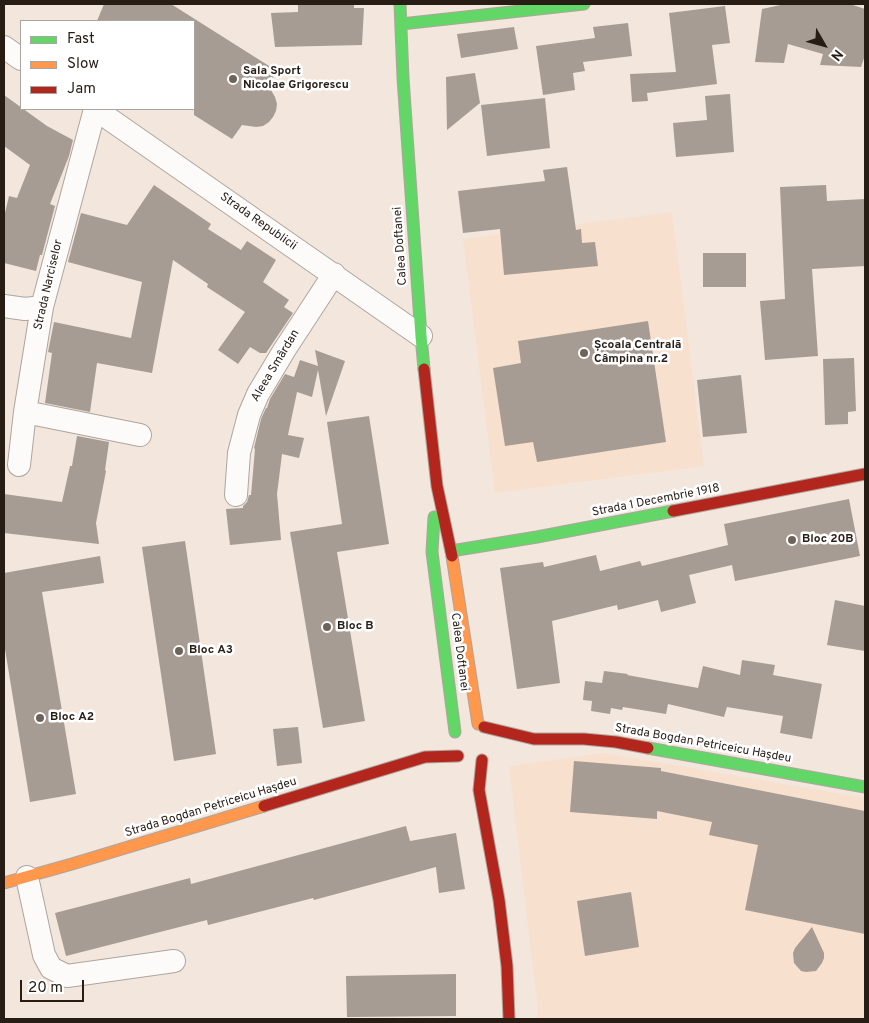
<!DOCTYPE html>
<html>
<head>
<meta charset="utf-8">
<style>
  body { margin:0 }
  #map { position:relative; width:869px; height:1023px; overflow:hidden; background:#f2e6dd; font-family:Overpass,sans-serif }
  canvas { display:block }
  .frame { position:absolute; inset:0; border:5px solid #271d15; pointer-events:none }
  .legend { position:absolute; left:20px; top:20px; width:175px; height:90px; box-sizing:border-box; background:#fff; border:1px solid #a9a5a1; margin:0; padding:6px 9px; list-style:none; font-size:15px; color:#271d15 }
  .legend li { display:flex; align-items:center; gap:10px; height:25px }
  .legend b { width:25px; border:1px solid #a9a5a1 }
  .north { position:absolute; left:799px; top:20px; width:50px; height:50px; -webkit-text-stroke:4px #fff; paint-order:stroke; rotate:128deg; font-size:14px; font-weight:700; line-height:20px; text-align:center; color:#271d15 }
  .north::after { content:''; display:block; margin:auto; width:18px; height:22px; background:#271d15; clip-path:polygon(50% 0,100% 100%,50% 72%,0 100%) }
  .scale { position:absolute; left:20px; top:980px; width:64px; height:22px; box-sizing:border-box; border:2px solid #271d15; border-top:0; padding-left:6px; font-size:15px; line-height:18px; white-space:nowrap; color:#271d15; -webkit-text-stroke:4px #fff; paint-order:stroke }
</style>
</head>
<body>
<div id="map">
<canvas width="869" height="1023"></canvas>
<div class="frame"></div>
<ul class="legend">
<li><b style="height:6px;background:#63d668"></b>Fast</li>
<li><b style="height:6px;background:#ff974d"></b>Slow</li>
<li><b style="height:6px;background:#b3261e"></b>Jam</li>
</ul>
<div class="north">N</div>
<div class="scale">20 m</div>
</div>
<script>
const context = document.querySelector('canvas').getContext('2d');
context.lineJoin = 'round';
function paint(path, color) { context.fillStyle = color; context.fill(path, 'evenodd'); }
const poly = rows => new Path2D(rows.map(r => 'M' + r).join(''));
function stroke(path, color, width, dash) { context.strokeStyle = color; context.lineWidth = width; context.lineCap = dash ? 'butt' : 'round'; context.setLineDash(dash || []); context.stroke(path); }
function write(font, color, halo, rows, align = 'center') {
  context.font = font + ' Overpass,sans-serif'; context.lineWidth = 5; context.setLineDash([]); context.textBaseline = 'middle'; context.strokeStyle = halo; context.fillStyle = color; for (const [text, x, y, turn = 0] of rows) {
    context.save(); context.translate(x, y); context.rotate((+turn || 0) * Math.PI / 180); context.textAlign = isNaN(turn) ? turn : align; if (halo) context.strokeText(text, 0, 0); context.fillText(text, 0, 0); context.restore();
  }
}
const built = poly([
  [672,212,704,466,495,493,463,239],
  [604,753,865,798,865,1019,537,1019,538,1010,509,766]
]);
const building = poly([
  [104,4,171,4,277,71,268,85,275,97,277,104,276,111,273,117,269,122,263,126,256,127,242,125,232,139,194,115,194,21,97,21],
  [298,4,354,4,354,8,364,8,362,45,275,47,271,13,298,12],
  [785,4,850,4,865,9,865,55,861,67,820,65,823,54,788,44,784,63,755,62,762,9],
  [725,6,730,43,712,45,717,84,647,93,648,101,632,102,630,74,676,72,669,13],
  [628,23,632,56,583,62,585,71,573,73,575,90,543,95,536,46,595,38,593,27],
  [514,27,518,49,461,58,457,34],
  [475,73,480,103,447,130,446,77],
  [730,94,734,152,676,157,673,123,707,120,705,96],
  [4,95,47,126,73,140,69,156,50,204,55,206,42,255,40,255,36,271,4,263,4,217,9,196,17,198,30,165,4,146],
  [545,98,550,148,487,156,481,105],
  [567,167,576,230,581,229,582,243,595,242,598,266,504,275,500,229,463,233,458,191,545,181,543,170],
  [154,185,211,224,208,229,241,250,247,241,276,260,263,282,289,300,284,307,293,313,266,353,260,353,250,347,238,364,218,350,245,312,207,287,208,284,173,260,152,373,97,363,90,412,45,403,52,353,48,352,54,322,131,338,142,282,68,262,81,213,127,225],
  [826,185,827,201,865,199,865,266,812,269,818,356,765,360,760,301,785,299,780,187],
  [703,253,746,253,746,287,703,287],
  [648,321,666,442,537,462,533,442,505,446,493,368,521,363,518,341],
  [315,350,345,361,326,416,318,370,312,397,297,392,288,435,304,438,299,458,282,454,277,494,281,540,230,545,226,509,243,508,243,506,247,502,249,495,251,495,255,449,254,448,261,419,266,408,267,408,270,399,285,374,294,377,300,360,318,366],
  [854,358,856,411,848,412,848,424,825,425,823,359],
  [741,375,747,433,703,437,697,380],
  [369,416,389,544,337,552,365,721,323,728,290,532,342,524,327,422],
  [77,436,109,442,105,470,106,471,96,523,99,544,4,533,4,494,62,502,70,466,72,466],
  [849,499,860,556,735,581,732,565,689,575,696,603,661,612,658,600,618,610,617,605,552,621,560,683,517,689,500,568,543,562,544,567,596,555,600,571,640,561,642,566,728,545,724,524],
  [185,541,216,754,174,761,142,547],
  [100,556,104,583,42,592,76,794,30,802,4,643,4,573],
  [835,600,865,606,865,651,827,645],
  [742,660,775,665,773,675,822,684,812,739,780,733,783,716,727,707,724,717,668,704,666,714,623,707,622,710,611,708,610,714,591,711,592,701,583,700,585,681,602,683,604,671,628,674,627,675,698,688,703,666,740,675],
  [298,727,302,763,277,766,273,729],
  [574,761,661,768,661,771,865,811,865,934,745,910,758,845,709,835,712,822,657,811,657,819,570,812],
  [406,826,410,841,456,833,465,889,439,893,436,867,314,900,313,898,208,925,207,920,66,956,55,913,190,878,191,884],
  [631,892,639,947,585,956,577,901],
  [812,927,824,953,824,958,822,963,816,971,806,972,801,971,794,963,793,953,795,948],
  [456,974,456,1016,347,1017,346,976]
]);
const street = poly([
  [4,47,21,59],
  [95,109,421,336],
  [4,306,25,309,42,307],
  [25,412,140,435],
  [19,465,25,412,42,307,95,109],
  [236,495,239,453,249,415,258,394,285,349,334,274],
  [27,877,44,955,51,968,67,976,174,961]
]);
const fast = poly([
  [400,4,403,78,421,336,424,369],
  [401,24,584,4],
  [434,517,432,552,455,732],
  [451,551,537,537,673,511],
  [648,748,865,787]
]);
const slow = poly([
  [452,556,478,724],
  [4,883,72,864,264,806]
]);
const jam = poly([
  [424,369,437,486,452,556],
  [673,511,865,474],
  [484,727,534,739,584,739,616,742,648,748],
  [482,760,479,790,499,900,507,966,509,1019],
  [264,806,425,757,458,756]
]);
const markers = [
  [233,79,5,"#6e635b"],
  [584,353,5,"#6e635b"],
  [792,540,5,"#6e635b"],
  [327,627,5,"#6e635b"],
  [179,651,5,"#6e635b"],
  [40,718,5,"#6e635b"]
];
const poiNames = [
  ["Sala Sport",243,72],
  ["Nicolae Grigorescu",243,86],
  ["Școala Centrală",594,346],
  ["Câmpina nr.2",594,360],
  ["Bloc 20B",802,540],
  ["Bloc B",337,627],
  ["Bloc A3",189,651],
  ["Bloc A2",50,718]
];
const streetNames = [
  ["Strada Republicii",258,222,35],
  ["Calea Doftanei",401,246,-94],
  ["Strada Narciselor",49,285,-77],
  ["Aleea Smârdan",276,366,-59],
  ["Strada 1 Decembrie 1918",656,501,-11],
  ["Calea Doftanei",459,652,83],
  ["Strada Bogdan Petriceicu Hașdeu",703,744,10],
  ["Strada Bogdan Petriceicu Hașdeu",211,808,-17]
];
paint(built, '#f8e0ce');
paint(building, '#a69c94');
stroke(street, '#aea59d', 24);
stroke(fast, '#aea59d', 13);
stroke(slow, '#aea59d', 13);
stroke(jam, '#aea59d', 13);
stroke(street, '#fdfbfa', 22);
stroke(fast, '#63d668', 11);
stroke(slow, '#ff974d', 11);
stroke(jam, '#b3261e', 11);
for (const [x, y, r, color] of markers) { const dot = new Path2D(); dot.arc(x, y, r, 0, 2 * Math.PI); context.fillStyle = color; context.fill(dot); stroke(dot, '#fff', 2); }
write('bold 12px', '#271d15', '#fff', poiNames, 'left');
write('12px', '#271d15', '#fff', streetNames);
</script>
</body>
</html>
